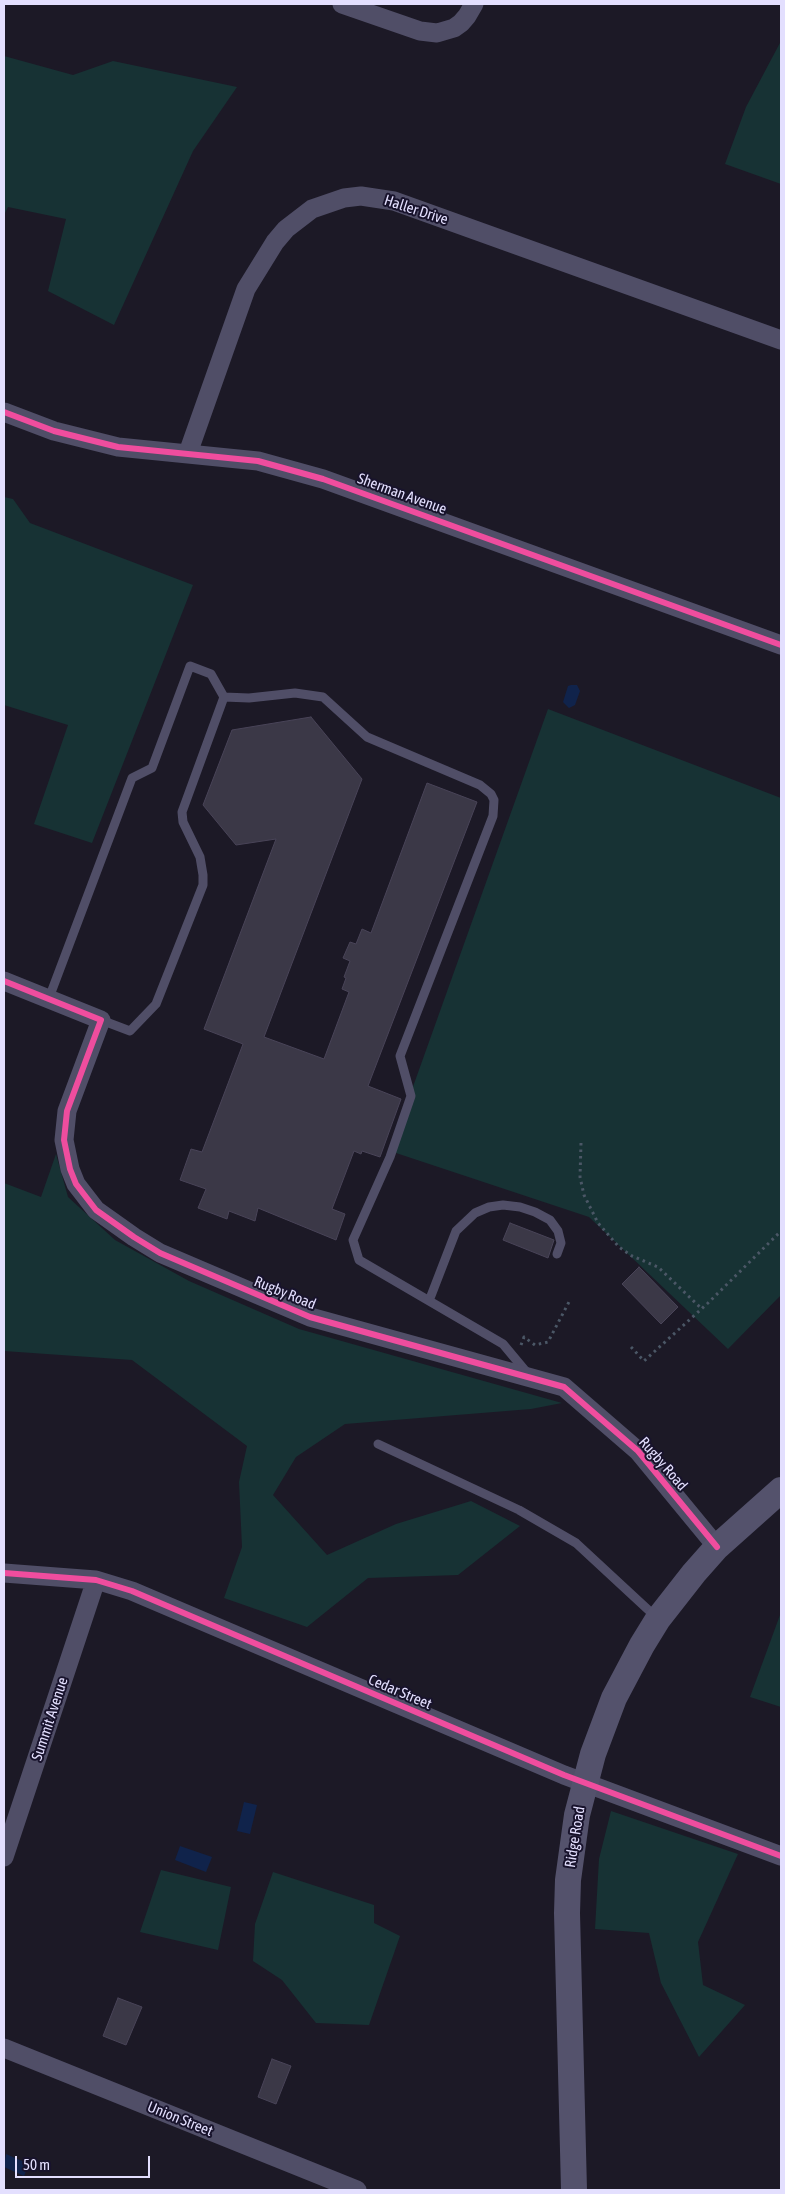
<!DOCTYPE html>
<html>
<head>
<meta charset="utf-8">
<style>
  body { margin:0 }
  #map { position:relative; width:785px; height:2194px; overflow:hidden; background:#1c1926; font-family:"Asap Condensed",sans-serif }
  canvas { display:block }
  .frame { position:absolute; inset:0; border:5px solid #e3dffe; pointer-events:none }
  .scale { position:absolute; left:15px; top:2156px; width:135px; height:22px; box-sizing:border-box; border:2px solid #e3dffe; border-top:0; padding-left:6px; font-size:15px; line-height:18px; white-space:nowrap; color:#e3dffe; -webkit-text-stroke:4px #18132c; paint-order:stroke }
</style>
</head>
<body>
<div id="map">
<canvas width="785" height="2194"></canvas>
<div class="frame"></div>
<div class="scale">50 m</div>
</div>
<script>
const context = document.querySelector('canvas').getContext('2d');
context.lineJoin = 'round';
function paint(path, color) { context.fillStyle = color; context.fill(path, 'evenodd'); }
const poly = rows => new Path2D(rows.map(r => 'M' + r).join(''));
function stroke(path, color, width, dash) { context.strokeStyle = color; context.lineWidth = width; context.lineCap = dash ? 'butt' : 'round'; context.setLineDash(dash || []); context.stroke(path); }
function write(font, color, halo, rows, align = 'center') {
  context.font = font + ' "Asap Condensed",sans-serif'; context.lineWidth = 4; context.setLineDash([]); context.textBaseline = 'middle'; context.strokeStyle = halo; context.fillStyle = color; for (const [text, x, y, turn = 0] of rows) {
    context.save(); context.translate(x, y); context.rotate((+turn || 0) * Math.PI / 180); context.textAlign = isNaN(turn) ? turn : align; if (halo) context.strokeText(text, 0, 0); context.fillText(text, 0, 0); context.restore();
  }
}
const green = poly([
  [781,41,781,184,725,164,746,107],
  [4,56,73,75,113,61,237,87,193,151,114,325,48,291,66,219,8,207,4,215],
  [4,497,13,499,30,523,193,585,92,843,34,824,68,725,4,705],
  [548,709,781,798,781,1295,728,1349,589,1217,390,1151],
  [56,1154,68,1197,115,1240,189,1281,299,1329,562,1403,531,1409,345,1424,296,1457,273,1495,327,1555,396,1524,471,1501,520,1526,458,1575,368,1578,307,1627,224,1598,242,1547,239,1482,247,1446,132,1360,4,1351,4,1183,41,1197],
  [780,1615,781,1615,781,1707,750,1697],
  [611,1811,738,1854,698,1942,703,1985,745,2005,699,2057,661,1983,649,1933,595,1929,599,1859],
  [161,1870,231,1887,218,1950,140,1932],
  [273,1872,374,1905,374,1923,400,1936,369,2025,316,2023,282,1980,253,1961,255,1924]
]);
const water = poly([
  [571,685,577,685,580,691,575,705,569,708,563,702,568,686],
  [244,1802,257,1805,250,1834,237,1831],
  [180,1846,212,1857,206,1872,175,1860],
  [6,2154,29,2164,24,2176,4,2167]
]);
const building = poly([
  [311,717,362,779,264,1037,324,1059,349,992,342,989,346,978,344,977,350,961,343,958,350,942,356,944,362,929,371,933,427,783,477,802,368,1086,401,1099,380,1157,362,1151,361,1154,354,1151,332,1209,345,1214,336,1240,258,1208,255,1221,229,1211,227,1219,198,1208,206,1189,180,1180,191,1149,202,1152,243,1044,204,1029,276,839,236,845,203,805,232,730,311,717],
  [510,1223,554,1240,548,1258,503,1240,510,1223],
  [639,1267,678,1307,661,1324,622,1284,639,1267],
  [118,1998,142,2007,126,2045,103,2036,118,1998],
  [272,2059,291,2066,276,2104,258,2097,272,2059]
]);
const path = poly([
  [581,1143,580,1177,584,1195,598,1223,619,1247,632,1256,658,1267,702,1309],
  [521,1345,524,1337,535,1345,548,1342,570,1300],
  [631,1347,644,1361,708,1303,781,1231]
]);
const lane = poly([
  [224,697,249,698,295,693,323,697,367,737,480,785,491,794,494,800,493,816,400,1056,411,1096,390,1157,353,1240,359,1260,503,1344,528,1374],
  [49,998,132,778,152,768,190,666,211,674,224,697],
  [101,1020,130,1031,156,1004,203,885,203,875,200,857,183,822,182,812,224,697],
  [429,1301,456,1231,475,1213,489,1207,503,1205,520,1207,535,1212,550,1220,558,1231,561,1243,557,1254],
  [378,1444,519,1510,576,1543,657,1618]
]);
const street = poly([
  [342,4,420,31,437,33,454,28,461,23,467,16,474,4],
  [4,412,54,431,118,447,258,461,323,479,781,645],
  [188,453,246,289,275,242,286,229,312,209,344,198,361,196,394,201,781,340],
  [4,981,101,1020,67,1111,64,1140,70,1169,76,1184,96,1210,134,1237,160,1253,310,1317,564,1387,638,1451,717,1547],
  [4,1573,96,1580,132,1591,564,1775,781,1856],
  [4,1857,96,1580],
  [4,2048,357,2190]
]);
const secondary = poly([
  [574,2190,567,1913,568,1880,577,1815,593,1754,614,1698,642,1645,658,1619,694,1573,717,1547,781,1490]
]);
const cycleway = poly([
  [4,412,54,431,118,447,258,461,323,479,781,645],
  [4,981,101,1020,67,1111,64,1140,70,1169,76,1184,96,1210,134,1237,160,1253,310,1317,564,1387,638,1451,717,1547],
  [4,1573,96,1580,132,1591,564,1775,781,1856]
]);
const streetNames = [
  ["Haller Drive",416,210,18],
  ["Sherman Avenue",402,494,20],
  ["Rugby Road",285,1293,22],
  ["Rugby Road",663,1464,49],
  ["Cedar Street",400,1692,23],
  ["Summit Avenue",50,1719,-72],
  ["Ridge Road",575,1837,-81],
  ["Union Street",180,2119,22]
];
paint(green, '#173234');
paint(water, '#10234b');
paint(building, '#3b3847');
stroke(building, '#494458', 1);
stroke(path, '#4b5766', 3, [2.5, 4]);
stroke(lane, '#504e67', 9);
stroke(street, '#504e67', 19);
stroke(secondary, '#54526c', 26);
stroke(cycleway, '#ef4d9e', 6);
write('15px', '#e3dffe', '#18132c', streetNames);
</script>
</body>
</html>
